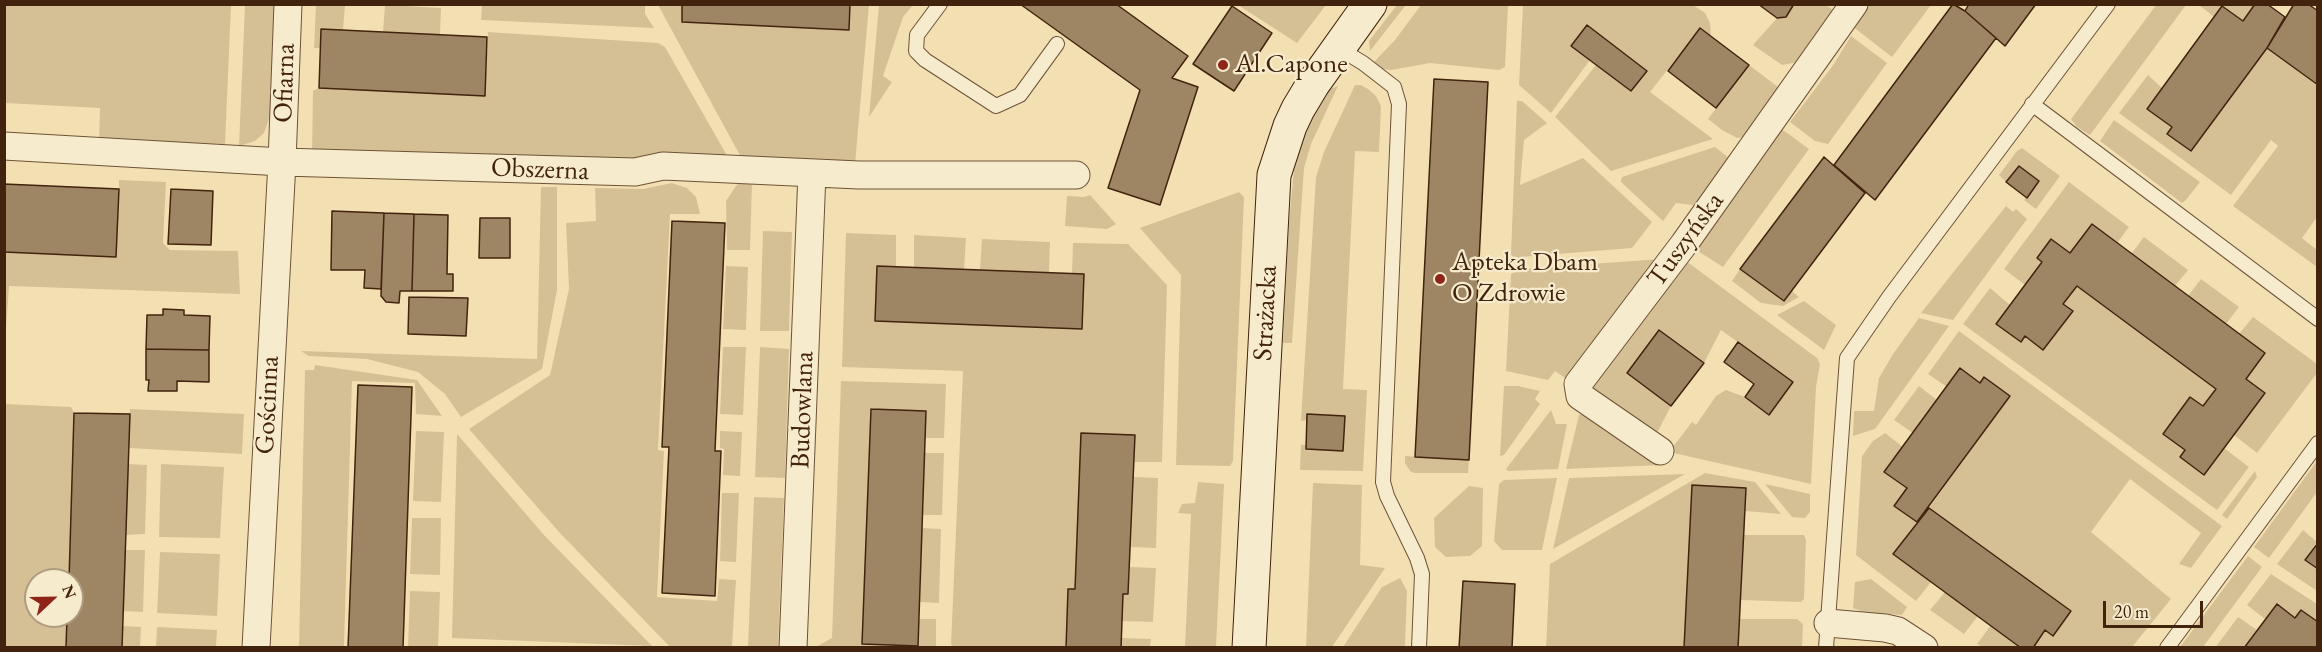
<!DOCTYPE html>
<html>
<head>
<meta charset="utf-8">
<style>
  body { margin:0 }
  #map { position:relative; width:2322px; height:652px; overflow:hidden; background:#f3e0b2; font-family:"EB Garamond",serif }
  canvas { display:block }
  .frame { position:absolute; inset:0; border:6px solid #42230d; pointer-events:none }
  .north { position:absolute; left:24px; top:568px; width:60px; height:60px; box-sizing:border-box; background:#f7ebcd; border:2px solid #af9b80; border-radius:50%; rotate:68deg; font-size:16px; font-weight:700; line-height:24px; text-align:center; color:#42230d }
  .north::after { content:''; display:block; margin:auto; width:21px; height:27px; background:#8f2418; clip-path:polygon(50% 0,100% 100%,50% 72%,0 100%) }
  .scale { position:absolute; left:2103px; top:601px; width:100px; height:27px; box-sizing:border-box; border:3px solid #42230d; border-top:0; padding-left:8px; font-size:18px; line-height:21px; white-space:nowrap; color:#42230d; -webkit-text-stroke:4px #f7ebcd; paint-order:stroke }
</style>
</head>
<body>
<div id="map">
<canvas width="2322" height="652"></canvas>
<div class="frame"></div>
<div class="north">N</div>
<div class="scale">20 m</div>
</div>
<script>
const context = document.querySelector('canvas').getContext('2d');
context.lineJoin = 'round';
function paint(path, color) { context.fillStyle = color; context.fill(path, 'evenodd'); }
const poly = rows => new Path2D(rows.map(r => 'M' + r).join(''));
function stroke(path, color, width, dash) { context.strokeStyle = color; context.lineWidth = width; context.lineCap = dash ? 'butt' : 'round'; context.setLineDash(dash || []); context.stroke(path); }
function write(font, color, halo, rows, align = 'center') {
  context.font = font + ' "EB Garamond",serif'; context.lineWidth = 4.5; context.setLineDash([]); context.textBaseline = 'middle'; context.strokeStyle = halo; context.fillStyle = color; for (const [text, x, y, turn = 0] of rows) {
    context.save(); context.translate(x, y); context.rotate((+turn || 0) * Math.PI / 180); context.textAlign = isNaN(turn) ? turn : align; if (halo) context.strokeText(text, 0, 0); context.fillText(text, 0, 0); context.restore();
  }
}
const green = poly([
  [2157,4,2186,5,2090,135,2077,127,2071,119],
  [4,5,231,5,225,144,99,140,100,108,5,103],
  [245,5,274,5,270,116,264,133,255,141,239,146],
  [316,5,345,5,343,30,322,29,321,48,314,48],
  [385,5,441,8,440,35,383,32],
  [482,5,645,5,645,14,654,28,481,20],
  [658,5,682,5,682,22,849,30,850,5,869,5,855,164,742,159],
  [879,5,913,5,903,17,883,76,892,82,869,117],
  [1238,5,1326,5,1297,43],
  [1397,5,1406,5,1370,51,1369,41],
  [1421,5,1508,5,1505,67,1499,70,1430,63,1391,70,1382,69,1373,63,1395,40],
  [1523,5,1693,5,1705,13,1710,23,1711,36,1700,28,1650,92,1713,139,1611,171,1555,117,1596,65,1631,91,1647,71,1587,25,1571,46,1590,60,1551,113,1519,85],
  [1794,5,1826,5,1836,12,1798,62,1782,65,1753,45,1777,18,1786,17],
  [1868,5,1931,5,1892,57,1852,26],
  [2199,5,2255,5,2243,21,2223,6,2214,17],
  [488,32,658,43,665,47,729,159,635,165,312,156,313,91,319,88,485,96],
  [1851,36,1887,63,1828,144,1815,141,1790,122,1834,64],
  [2267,48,2317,85,2317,217,2302,238,2317,250,2317,267,2233,206,2278,146,2271,140,2231,195,2119,113,2148,75,2162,88,2172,127,2167,135,2191,151],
  [1749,65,1782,90,1749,136,1737,138,1722,130,1708,119],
  [1355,85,1361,85,1368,89,1376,96,1381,106,1379,152,1355,151,1343,389,1367,390,1363,471,1300,470,1301,445,1306,445,1306,449,1343,450,1345,416,1308,414,1307,420,1301,421,1316,177,1324,152],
  [1338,86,1311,144,1304,168,1292,343,1283,343,1289,222,1294,170,1303,139,1322,99,1330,89],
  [1517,101,1522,101,1547,123,1524,140,1520,185,1583,158,1652,222,1632,248,1520,257,1515,260,1511,254],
  [2114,120,2200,182,2186,200,2182,203,2100,141],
  [1779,127,1809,149,1723,267,1690,246],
  [1715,147,1733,161,1701,206,1676,203,1663,221,1621,182,1622,177],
  [2022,148,2060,176,2036,209,2024,200,2039,181,2019,166,2006,182,1999,175,2017,151],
  [119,180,166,182,163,243,170,250,238,251,240,294,9,286,5,344,5,252,119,189],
  [2069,182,2129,227,2117,243,2070,253,2051,239,2042,262,2025,285,2004,269],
  [672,183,687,188,696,197,700,214,670,214,658,450,664,451,657,597,717,601,719,579,736,580,732,647,670,647,559,532,469,429,550,375,569,289,566,223,596,221,595,188,643,189],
  [738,183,752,183,750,250,727,250,726,201],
  [541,187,557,187,557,290,542,369,461,417,445,394,418,372,367,359,309,356,301,351,537,359],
  [1239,192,1244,197,1233,461,1230,466,1176,465,1181,275,1140,228],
  [1090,195,1116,224,1107,229,1065,226,1067,196,1084,197],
  [2006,206,2013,212,2016,209,2027,219,1953,320,1921,313],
  [763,231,792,232,789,331,760,331],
  [846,233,896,235,896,267,877,266,876,321,1081,329,1084,274,1072,273,1073,243,1128,244,1167,285,1162,462,1134,462,1135,435,1081,433,1075,589,1068,589,1066,647,954,648,951,644,963,371,842,367],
  [914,235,966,238,964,269,914,267],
  [2144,237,2188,270,2175,286,2131,254],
  [982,239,1050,242,1049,273,980,270],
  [1682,258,1817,358,1820,364,1816,387,1811,484,1669,452,1692,422,1696,425,1716,396,1726,390,1745,397,1769,415,1793,382,1721,330,1704,363,1659,330,1627,372,1671,406,1657,433,1594,399,1591,384],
  [1661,259,1571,382,1555,371,1548,380,1506,371,1511,274,1520,269],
  [726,266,748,267,746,330,723,329],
  [1740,269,1784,301,1792,291,1799,297,1783,306,1761,303,1732,281],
  [2201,279,2239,307,2226,324,2188,296],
  [2077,286,2216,389,2203,406,2164,434,2185,450,2180,457,2204,475,2224,448,2249,467,2217,510,1963,324,1990,288,2010,305,1997,324,2020,342,2025,336,2044,350,2072,312,2063,304],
  [1804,301,1836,325,1824,350,1777,315],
  [2253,317,2317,364,2317,373,2257,453,2234,435,2265,393,2246,379,2239,334],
  [1919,318,1949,326,1875,429,1853,436,1854,411,1874,411,1879,378,1893,354],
  [1959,331,2222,526,2191,568,2179,564,2201,533,2130,479,2091,532,2171,599,2132,647,2033,647,2045,630,2053,636,2071,611,1929,508,2010,396,1984,377,1980,383,1960,368,1947,387,1928,374],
  [723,347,746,347,743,415,720,414],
  [760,347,789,349,785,478,755,477],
  [315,365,417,380,442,416,416,414,415,383,352,381,344,647,299,647,305,370,314,370],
  [841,381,946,384,944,438,925,438,926,411,871,409,862,644,918,646,919,619,936,619,936,647,814,648,832,638],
  [1504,386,1518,386,1540,391,1535,399,1540,404,1504,455,1500,456],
  [1919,386,1937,400,1913,433,1894,420],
  [5,404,71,407,74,413,69,580,36,580,36,616,67,616,66,647,5,648],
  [130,409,244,414,242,454,128,448],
  [1551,410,1556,424,1567,424,1558,469,1508,471,1506,469],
  [1584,414,1662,465,1566,469,1579,415],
  [416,431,444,432,441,502,413,501],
  [720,431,742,432,740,476,723,475,724,449,720,448],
  [1885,433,1903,447,1885,472,1907,488,1895,506,1917,522,1894,554,1931,582,1916,601,1856,555,1862,456,1873,441],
  [457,434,544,535,652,646,452,638],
  [925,453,944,453,942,515,923,515],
  [1405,456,1469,460,1468,473,1414,473,1410,471,1405,463],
  [2317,461,2317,492,2269,558,2254,547],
  [128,464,147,465,145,534,125,535],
  [161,464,224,467,220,538,159,537],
  [2255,471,2257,477,2227,519,2222,515],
  [1705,473,1755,482,1781,514,1745,511,1746,488,1692,485,1684,647,1546,648,1550,564],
  [1685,474,1553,549,1569,478],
  [1134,477,1158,478,1156,548,1131,547],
  [1557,478,1542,550,1502,550,1494,541,1499,484,1504,480],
  [1198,482,1224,484,1216,647,1185,647,1191,514,1178,513,1182,504,1195,503],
  [1313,483,1362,485,1360,565,1385,568,1332,647,1306,647],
  [1765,484,1810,494,1810,512,1805,518,1792,517],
  [1469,486,1483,488,1482,546,1470,556,1446,557,1435,547,1434,518],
  [722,493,739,493,736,562,720,561],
  [754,497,784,498,778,647,748,647],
  [412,518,441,518,440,575,410,574],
  [922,528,941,529,939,603,920,602],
  [2303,530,2317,542,2305,560,2317,569,2317,591,2277,564],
  [1744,535,1804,535,1806,540,1804,599,1801,602,1741,600],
  [125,550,145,550,143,612,123,611],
  [160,552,220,554,217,616,157,613],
  [2248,556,2262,567,2203,647,2180,647],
  [1130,567,1156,568,1153,622,1122,621,1123,594,1128,594],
  [2271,574,2317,604,2317,622,2301,610,2295,618,2277,604,2265,619,2247,605],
  [1400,578,1407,591,1405,647,1343,647,1382,587],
  [1871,579,1907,607,1902,615,1863,612,1853,608,1855,582],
  [410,591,440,592,438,647,408,647],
  [1945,592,1978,616,1964,634,1930,610],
  [2238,617,2257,630,2244,647,2215,648],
  [1740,619,1797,619,1803,624,1802,647,1738,648],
  [1991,625,2021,647,1983,647,1977,644],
  [122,626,141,627,140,647,122,648],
  [157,627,217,630,216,647,156,647],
  [1121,638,1151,639,1150,647,1121,648]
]);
const building = poly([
  [682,4,850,4,849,30,682,22,682,4],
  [1020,4,1116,4,1188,56,1172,78,1198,87,1160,205,1108,188,1140,90,1020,4],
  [1758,4,1794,4,1786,17,1777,18,1758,4],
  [1953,4,1965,11,1996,38,1875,200,1834,165,1953,4],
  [1969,4,2036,4,2005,46,1965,11,1969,4],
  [2255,4,2267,4,2285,17,2267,48,2191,151,2167,134,2172,127,2147,109,2222,6,2243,21,2255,4],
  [2294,4,2308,4,2318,11,2318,85,2267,48,2294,4],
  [1232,6,1272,33,1234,91,1193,64,1232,6],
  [1587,25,1647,71,1631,91,1571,46,1587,25],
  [1700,28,1749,65,1716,108,1668,71,1700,28],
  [321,29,487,37,485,96,319,88,321,29],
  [1434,79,1488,82,1469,460,1415,457,1434,79],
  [1824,157,1865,193,1784,301,1740,269,1824,157],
  [2019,166,2039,181,2027,198,2006,182,2019,166],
  [4,184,119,189,116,257,4,252,4,184],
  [171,189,213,191,211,245,168,244,171,189],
  [332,211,384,213,381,289,364,288,365,270,331,270,332,211],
  [384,213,414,214,412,291,400,291,399,303,386,302,381,296,384,213],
  [414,214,448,215,447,274,453,274,453,291,412,291,414,214],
  [480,218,510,218,510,258,479,258,480,218],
  [672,221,725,223,715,451,721,451,715,596,662,593,669,447,662,447,672,221],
  [2092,224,2265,353,2246,379,2265,393,2204,475,2180,457,2185,450,2163,434,2190,397,2203,406,2216,389,2077,286,2063,304,2073,311,2043,350,2025,336,2021,342,1996,324,2042,262,2037,258,2051,239,2070,253,2092,224],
  [877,266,1084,274,1082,329,875,321,877,266],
  [409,297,468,298,466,336,408,334,409,297],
  [163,309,184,310,184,315,210,316,209,350,146,349,147,315,163,315,163,309],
  [1659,330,1704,363,1671,406,1627,373,1659,330],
  [1738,342,1793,382,1769,415,1745,397,1754,384,1724,362,1738,342],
  [146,349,209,350,209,382,177,381,177,391,148,391,149,380,146,380,146,349],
  [1960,368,1980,383,1984,377,2010,396,1917,522,1894,506,1907,488,1884,472,1960,368],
  [358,385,412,387,403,648,348,648,358,385],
  [871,409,926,411,918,646,862,644,871,409],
  [74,413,130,414,122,648,66,648,67,616,72,616,72,580,69,580,74,413],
  [1307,414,1345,416,1343,451,1306,449,1307,414],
  [1081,433,1135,435,1128,594,1123,594,1121,648,1066,648,1068,589,1075,589,1081,433],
  [1692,485,1746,488,1738,648,1684,648,1692,485],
  [1929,508,2071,611,2053,636,2045,630,2033,648,2021,648,1893,554,1929,508],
  [2318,543,2318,569,2305,560,2318,543],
  [1463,581,1515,584,1512,648,1459,648,1463,581],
  [2277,604,2295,618,2301,610,2318,622,2318,648,2244,648,2277,604]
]);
const lane = poly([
  [940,4,917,35,916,51,925,60,996,106,1020,95,1057,44],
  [1338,48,1363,63,1394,87,1399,104,1383,482,1387,496,1417,558,1422,574,1419,648],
  [2032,104,2318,319],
  [1826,648,1847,358,1889,297,2108,4],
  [2167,648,2318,443]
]);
const street = poly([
  [4,146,282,162,562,170,635,172,663,166,859,175,1076,175],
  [1660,451,1580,396,1578,384,1684,244,1854,4],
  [1828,623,1885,628,1898,631,1924,648],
  [256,648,282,162,288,4],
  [793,648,812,173]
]);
const secondary = poly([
  [1249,648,1274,175,1290,126,1298,109,1313,84,1370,4]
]);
const markers = [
  [1223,65,6,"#8f2418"],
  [1440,279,6,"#8f2418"]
];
const poiNames = [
  ["Al.Capone",1235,65],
  ["Apteka Dbam",1452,263],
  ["O Zdrowie",1452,294]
];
const streetNames = [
  ["Ofiarna",285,83,-88],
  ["Obszerna",540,170,2],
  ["Tuszyńska",1686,240,-54],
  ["Strażacka",1266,313,-87],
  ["Gościnna",268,405,-87],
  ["Budowlana",803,410,-88]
];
paint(green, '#d5c096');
paint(building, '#9e8563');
stroke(building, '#42230d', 1.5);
stroke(lane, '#6e5236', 16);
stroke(street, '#6e5236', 29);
stroke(secondary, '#42230d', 35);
stroke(lane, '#f7ebcd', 14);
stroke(street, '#f7ebcd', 27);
stroke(secondary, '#f7ebcd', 33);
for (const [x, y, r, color] of markers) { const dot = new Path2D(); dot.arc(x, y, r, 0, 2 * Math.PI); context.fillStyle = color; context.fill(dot); stroke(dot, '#f7ebcd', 2); }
write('27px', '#42230d', '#f7ebcd', poiNames, 'left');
write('27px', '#42230d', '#f7ebcd', streetNames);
</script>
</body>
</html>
